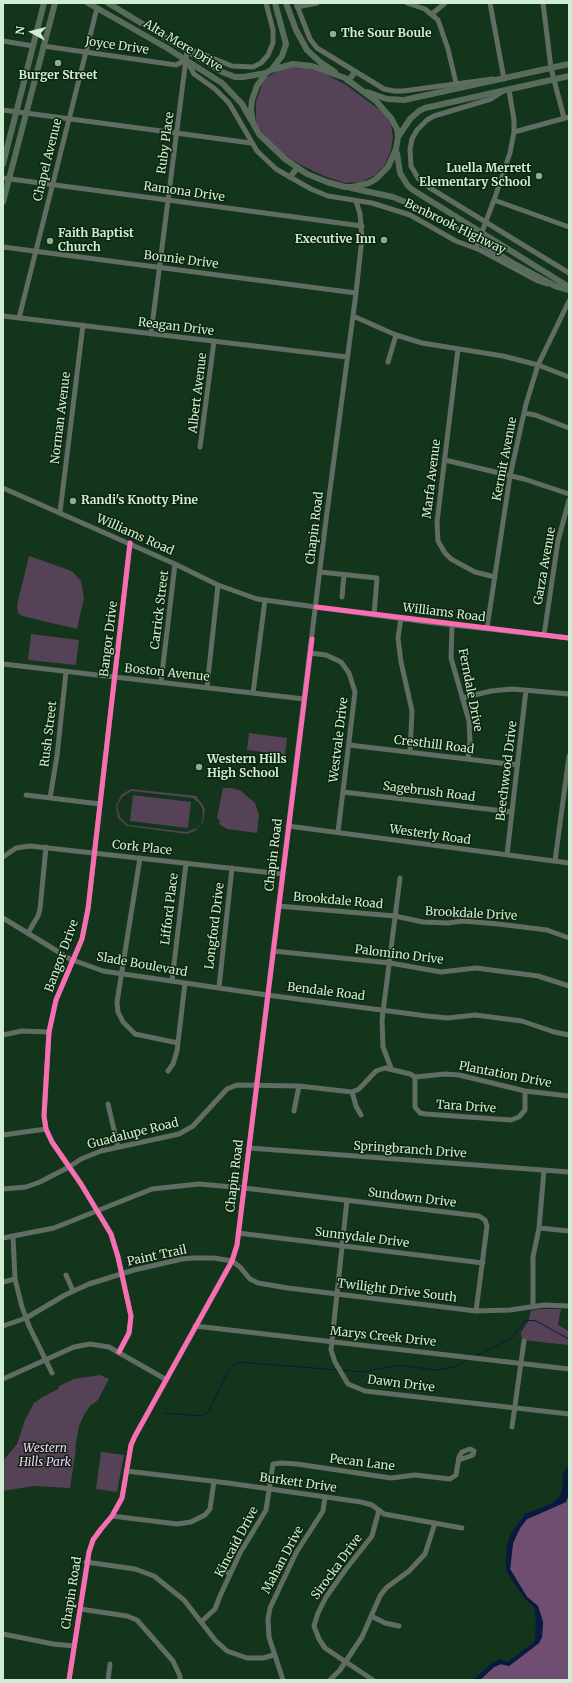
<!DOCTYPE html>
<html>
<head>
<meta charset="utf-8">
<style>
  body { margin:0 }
  #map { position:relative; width:572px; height:1683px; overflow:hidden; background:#12351b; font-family:Merriweather,serif }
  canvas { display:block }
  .frame { position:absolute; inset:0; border:4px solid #cfedd0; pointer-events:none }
  .north { position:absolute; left:12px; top:12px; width:40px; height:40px; -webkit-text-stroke:3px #0c240f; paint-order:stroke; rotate:277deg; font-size:11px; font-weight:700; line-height:16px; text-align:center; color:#cfedd0 }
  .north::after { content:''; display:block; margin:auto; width:14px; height:18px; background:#cfedd0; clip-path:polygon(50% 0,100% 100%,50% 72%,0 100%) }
</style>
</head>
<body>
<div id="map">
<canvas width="572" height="1683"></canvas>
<div class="frame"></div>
<div class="north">N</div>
</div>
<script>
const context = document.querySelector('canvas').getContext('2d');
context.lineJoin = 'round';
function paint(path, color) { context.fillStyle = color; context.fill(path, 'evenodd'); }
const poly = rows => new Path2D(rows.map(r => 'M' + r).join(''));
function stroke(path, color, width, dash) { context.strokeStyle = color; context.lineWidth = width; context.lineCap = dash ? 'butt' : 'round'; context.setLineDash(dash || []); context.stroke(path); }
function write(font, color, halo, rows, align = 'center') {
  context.font = font + ' Merriweather,serif'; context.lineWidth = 3; context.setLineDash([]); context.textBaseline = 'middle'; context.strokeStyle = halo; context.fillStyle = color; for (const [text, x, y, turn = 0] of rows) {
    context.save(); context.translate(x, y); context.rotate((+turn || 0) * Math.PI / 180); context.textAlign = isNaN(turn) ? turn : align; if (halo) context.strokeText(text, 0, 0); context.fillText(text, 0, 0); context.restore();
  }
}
const green = poly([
  [301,66,322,72,346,85,384,113,391,124,393,137,391,150,385,165,374,176,360,182,345,183,324,176,303,166,286,156,272,144,258,127,256,121,256,102,263,82,267,77,280,70,288,67],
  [29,556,69,570,73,572,81,581,84,598,77,629,22,616,18,613,17,605],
  [31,634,79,640,76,665,28,660],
  [249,733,287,738,285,755,247,750],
  [223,788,232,788,241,791,255,803,259,815,257,833,227,829,219,824,220,821,217,818],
  [131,789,197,796,197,798,203,805,205,810,203,822,195,831,187,834,127,826,118,818,116,806,121,795],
  [131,791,193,798,199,803,202,808,203,814,202,822,197,828,186,832,128,825,120,817,117,806,122,797],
  [133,795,191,802,188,828,130,821],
  [540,1309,561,1309,558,1325,569,1331,569,1345,522,1340,521,1332,528,1322,531,1311],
  [100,1375,109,1379,98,1400,90,1406,84,1415,79,1426,75,1449,76,1449,70,1488,33,1486,3,1491,3,1461,17,1444,25,1420,34,1403,41,1398,58,1389,59,1386,74,1379],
  [101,1452,124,1455,117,1492,96,1489]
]);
const forest = poly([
  [569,1494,569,1680,480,1680,494,1667,501,1664,509,1666,539,1643,542,1637,543,1622,538,1606,527,1597,510,1569,513,1543,520,1528,527,1519,566,1502]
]);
const water = poly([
  [569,1464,568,1481,569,1494,566,1502,527,1519,520,1528,513,1543,510,1569,527,1597,538,1606,543,1622,542,1637,539,1643,509,1666,501,1664,494,1667,480,1680,473,1680,492,1663,500,1659,508,1662,535,1641,536,1620,534,1607,525,1599,506,1571,506,1549,510,1535,525,1514,551,1504,558,1499,562,1491,563,1474]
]);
const stream = poly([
  [475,1356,513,1337,525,1320,536,1321,569,1339],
  [343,1370,362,1372,400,1365,435,1370,454,1367,467,1360],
  [164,1413,203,1416,209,1411,228,1370,238,1362,338,1370]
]);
const minor = poly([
  [296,3,310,39,317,48,384,89,394,91,403,91,493,79],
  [407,3,425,9,438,20,448,49,456,83],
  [490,3,504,79],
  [543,3,551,68,564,118],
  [297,7,317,3],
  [432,14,445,3],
  [3,41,33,46],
  [43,46,176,65,186,60],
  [187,61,194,74,215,89,229,103,257,151,276,169,311,189,328,196,372,203,410,215,456,241,480,250,538,281,547,284],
  [502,92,491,99,434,116,427,120,417,130,412,139,410,149,411,166,418,178,430,188,569,273],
  [3,110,251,143],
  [514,132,569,117],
  [3,178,362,226],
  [494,200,569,227],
  [477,245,494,200,510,153,514,132,514,120,509,90],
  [3,247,356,293],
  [3,316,347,357],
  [353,316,396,335,422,343,503,356,538,365,569,377],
  [19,318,97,8],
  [151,334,187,51,195,51,232,66,253,67,261,63,268,55,273,43,273,30,266,3],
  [458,349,437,522,438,541,445,553,451,559,475,572,495,577],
  [388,362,396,335],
  [524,413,535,415,569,428],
  [200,447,214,341],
  [445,460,524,479,569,494],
  [3,488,175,564,218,585,257,599,427,622,569,638],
  [60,512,83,325],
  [320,572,377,578,374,615],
  [342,597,344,575],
  [401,618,398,638,401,662,412,711,410,752],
  [452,624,451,658,469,721,470,742,468,759],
  [487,628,510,476,526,404,538,365,569,301],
  [544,635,558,541,569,500],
  [310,653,326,655,341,662,349,673,355,692,338,832],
  [3,664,304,699],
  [161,682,175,564],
  [207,687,218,585],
  [253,693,265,600],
  [462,698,491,691,512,689,569,694],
  [349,745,517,765],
  [343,792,512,812],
  [26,795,100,804],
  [50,798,57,756,66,672],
  [288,826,569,863],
  [507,855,526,690],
  [3,857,16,848,30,846,282,874],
  [140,858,117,1002,118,1012,123,1022,135,1034,178,1043],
  [555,861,569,756],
  [278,906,395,916,423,922,448,923,463,921,498,924,547,930,569,938],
  [3,918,70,959,103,971,267,995,427,1016,448,1018,475,1015,522,1021,554,1032,569,1035],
  [28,933,38,916,40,909,46,847],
  [273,951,390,963,441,972,476,968,538,976,569,986],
  [172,981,186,863],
  [219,987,232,868],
  [3,1035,22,1031,49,1032],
  [391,1068,383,1047,382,1020,400,878],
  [168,1071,173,1064,177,1051,185,983],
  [415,1077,415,1107,420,1113,426,1114,511,1120,519,1117,525,1110,525,1091],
  [352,1092,356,1106,361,1115],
  [108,1104,118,1147],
  [294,1111,299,1086],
  [3,1135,46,1129],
  [249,1148,569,1172],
  [3,1189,26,1187,40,1182,69,1167,81,1159,101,1151,179,1134,193,1126,227,1089,237,1085,299,1086,352,1092,359,1089,376,1071,385,1068,410,1074,415,1077,445,1074,459,1075,525,1091,569,1096],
  [347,1200,331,1350,335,1362,348,1384,365,1391,569,1414],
  [539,1228,569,1231],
  [238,1233,483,1263],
  [13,1236,15,1279,22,1307,29,1326,52,1373],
  [3,1238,54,1228,152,1189,199,1184,244,1188,479,1216,485,1220,487,1226,476,1311],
  [66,1275,73,1291],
  [3,1282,15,1279],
  [533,1307,533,1257,539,1228,544,1170],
  [3,1326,26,1318,65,1295,89,1284,134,1270,182,1259,193,1258,214,1258,232,1261,240,1267,250,1279,258,1283,288,1288,476,1311,510,1310,544,1305,569,1306],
  [195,1326,569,1369],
  [119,1352,129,1333,131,1316,118,1257,111,1234,81,1184,52,1142,46,1129,44,1116,49,1032,56,1000,82,939,88,909,130,543],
  [3,1379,74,1347,90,1344,109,1347,165,1379],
  [512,1427,524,1341],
  [126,1471,228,1483,361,1502,372,1505,384,1514,462,1528],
  [112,1516,177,1524,191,1522,205,1515,210,1509,214,1481],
  [86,1562,135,1569,154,1576,184,1600,215,1640,227,1651,247,1658,263,1658,274,1655],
  [219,1567,230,1574],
  [80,1609,127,1616,137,1620,173,1661,180,1676,180,1680],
  [371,1616,385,1623,399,1626],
  [201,1622,215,1609,220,1596,240,1553,266,1510,273,1464,281,1463,297,1464,391,1478,415,1475,450,1479,456,1475,459,1457,462,1452,470,1449,474,1451,473,1455,459,1460],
  [3,1634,53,1644,74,1646],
  [69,1680,89,1552,93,1540,101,1529,112,1516,122,1498,131,1445,135,1436,232,1261,237,1245,326,520,356,293,362,238,360,214,356,201],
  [108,1680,110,1664],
  [283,1680,269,1637,268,1619,270,1608,296,1553,323,1511,325,1497],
  [330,1680,340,1670,362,1637,380,1596,386,1588,409,1571,425,1554,435,1523],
  [373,1680,325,1648,319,1639,314,1626,318,1613,326,1597,346,1569,372,1536,379,1510]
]);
const major = poly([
  [88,3,167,48,222,83,242,104,251,120],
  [108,3,222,72,235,77,243,77,266,73],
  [286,3,296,30,307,50,320,62,335,72],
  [293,64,312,66,345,78,376,101,391,118,397,129,398,137,396,149,388,167,376,179,369,183,352,187,345,187,327,182,307,174,285,159,259,134,253,123,251,110,252,100,257,86,266,73,271,70,293,64],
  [272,69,282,56,286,44,275,3],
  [348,81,355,72],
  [367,92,387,99,404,100,569,64],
  [398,137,410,119,419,111,425,108,569,76],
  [397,153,400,173,408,186,413,190,569,287],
  [3,164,44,3],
  [290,177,297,168],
  [351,188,393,197,415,206,454,227,516,265,555,286,569,290],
  [3,202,55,3]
]);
const cycleway = poly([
  [316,607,569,638],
  [119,1352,129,1333,131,1316,118,1257,111,1234,81,1184,52,1142,46,1129,44,1116,49,1032,56,1000,82,939,88,909,130,543],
  [69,1680,89,1552,93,1540,101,1529,112,1516,122,1498,131,1445,135,1436,232,1261,237,1245,312,639]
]);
const markers = [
  [333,34,4,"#8dad91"],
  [58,63,4,"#8dad91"],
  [539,176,4,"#8dad91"],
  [384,240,4,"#8dad91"],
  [50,241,4,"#8dad91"],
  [73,501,4,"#8dad91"],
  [199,767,4,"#8dad91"]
];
const poiNames = [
  ["The Sour Boule",341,34],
  ["Burger Street",58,76,"center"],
  ["Luella Merrett",531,169,"right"],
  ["Elementary School",531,183,"right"],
  ["Faith Baptist",58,234],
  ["Church",58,248],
  ["Executive Inn",376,240,"right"],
  ["Randi's Knotty Pine",81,501],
  ["Western Hills",207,760],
  ["High School",207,774]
];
const streetNames = [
  ["Joyce Drive",117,46,8],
  ["Alta Mere Drive",183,46,31],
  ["Ruby Place",166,143,-82],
  ["Chapel Avenue",48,160,-76],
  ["Ramona Drive",184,192,8],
  ["Benbrook Highway",455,227,26],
  ["Bonnie Drive",181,260,7],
  ["Reagan Drive",176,327,7],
  ["Albert Avenue",198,393,-83],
  ["Norman Avenue",61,418,-83],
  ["Kermit Avenue",505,459,-79],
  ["Marfa Avenue",432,479,-83],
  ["Chapin Road",315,528,-83],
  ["Williams Road",135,535,24],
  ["Garza Avenue",545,566,-80],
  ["Carrick Street",160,610,-83],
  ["Williams Road",444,613,7],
  ["Bangor Drive",109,639,-83],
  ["Boston Avenue",167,673,6],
  ["Ferndale Drive",470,690,79],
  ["Rush Street",49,734,-83],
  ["Westvale Drive",339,740,-83],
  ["Cresthill Road",434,745,7],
  ["Beechwood Drive",507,771,-83],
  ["Sagebrush Road",429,792,7],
  ["Westerly Road",430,835,8],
  ["Cork Place",142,848,6],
  ["Chapin Road",274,855,-83],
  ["Brookdale Road",338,901,5],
  ["Lifford Place",170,909,-83],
  ["Brookdale Drive",471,914,3],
  ["Longford Drive",215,926,-83],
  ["Palomino Drive",399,955,7],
  ["Bangor Drive",62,956,-70],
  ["Slade Boulevard",142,965,10],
  ["Bendale Road",326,992,7],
  ["Plantation Drive",505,1075,11],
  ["Tara Drive",466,1107,4],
  ["Guadalupe Road",133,1134,-14],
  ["Springbranch Drive",410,1150,4],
  ["Chapin Road",235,1176,-83],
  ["Sundown Drive",412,1198,7],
  ["Sunnydale Drive",362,1238,7],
  ["Paint Trail",157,1256,-12],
  ["Twilight Drive South",397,1291,7],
  ["Marys Creek Drive",383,1337,6],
  ["Dawn Drive",401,1384,7],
  ["Pecan Lane",362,1463,7],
  ["Burkett Drive",298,1483,8],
  ["Kincaid Drive",237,1542,-62],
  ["Mahan Drive",283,1560,-62],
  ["Sirocka Drive",337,1567,-54],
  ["Chapin Road",72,1593,-81]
];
const parkNames = [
  ["Western",45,1449],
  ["Hills Park",45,1463]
];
paint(green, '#554257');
paint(forest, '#6f4e71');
paint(water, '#0a193f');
stroke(stream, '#0a193f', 1);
stroke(minor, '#616c62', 5);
stroke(major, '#596c5c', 6);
stroke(cycleway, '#f96db3', 5);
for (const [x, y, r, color] of markers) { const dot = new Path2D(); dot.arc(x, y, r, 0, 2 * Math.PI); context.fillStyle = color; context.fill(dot); stroke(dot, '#0c240f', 1.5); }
write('bold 12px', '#cfedd0', '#0c240f', poiNames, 'left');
write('12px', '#cfedd0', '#0c240f', streetNames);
write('italic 12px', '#fdc7fd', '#0c240f', parkNames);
</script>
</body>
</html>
